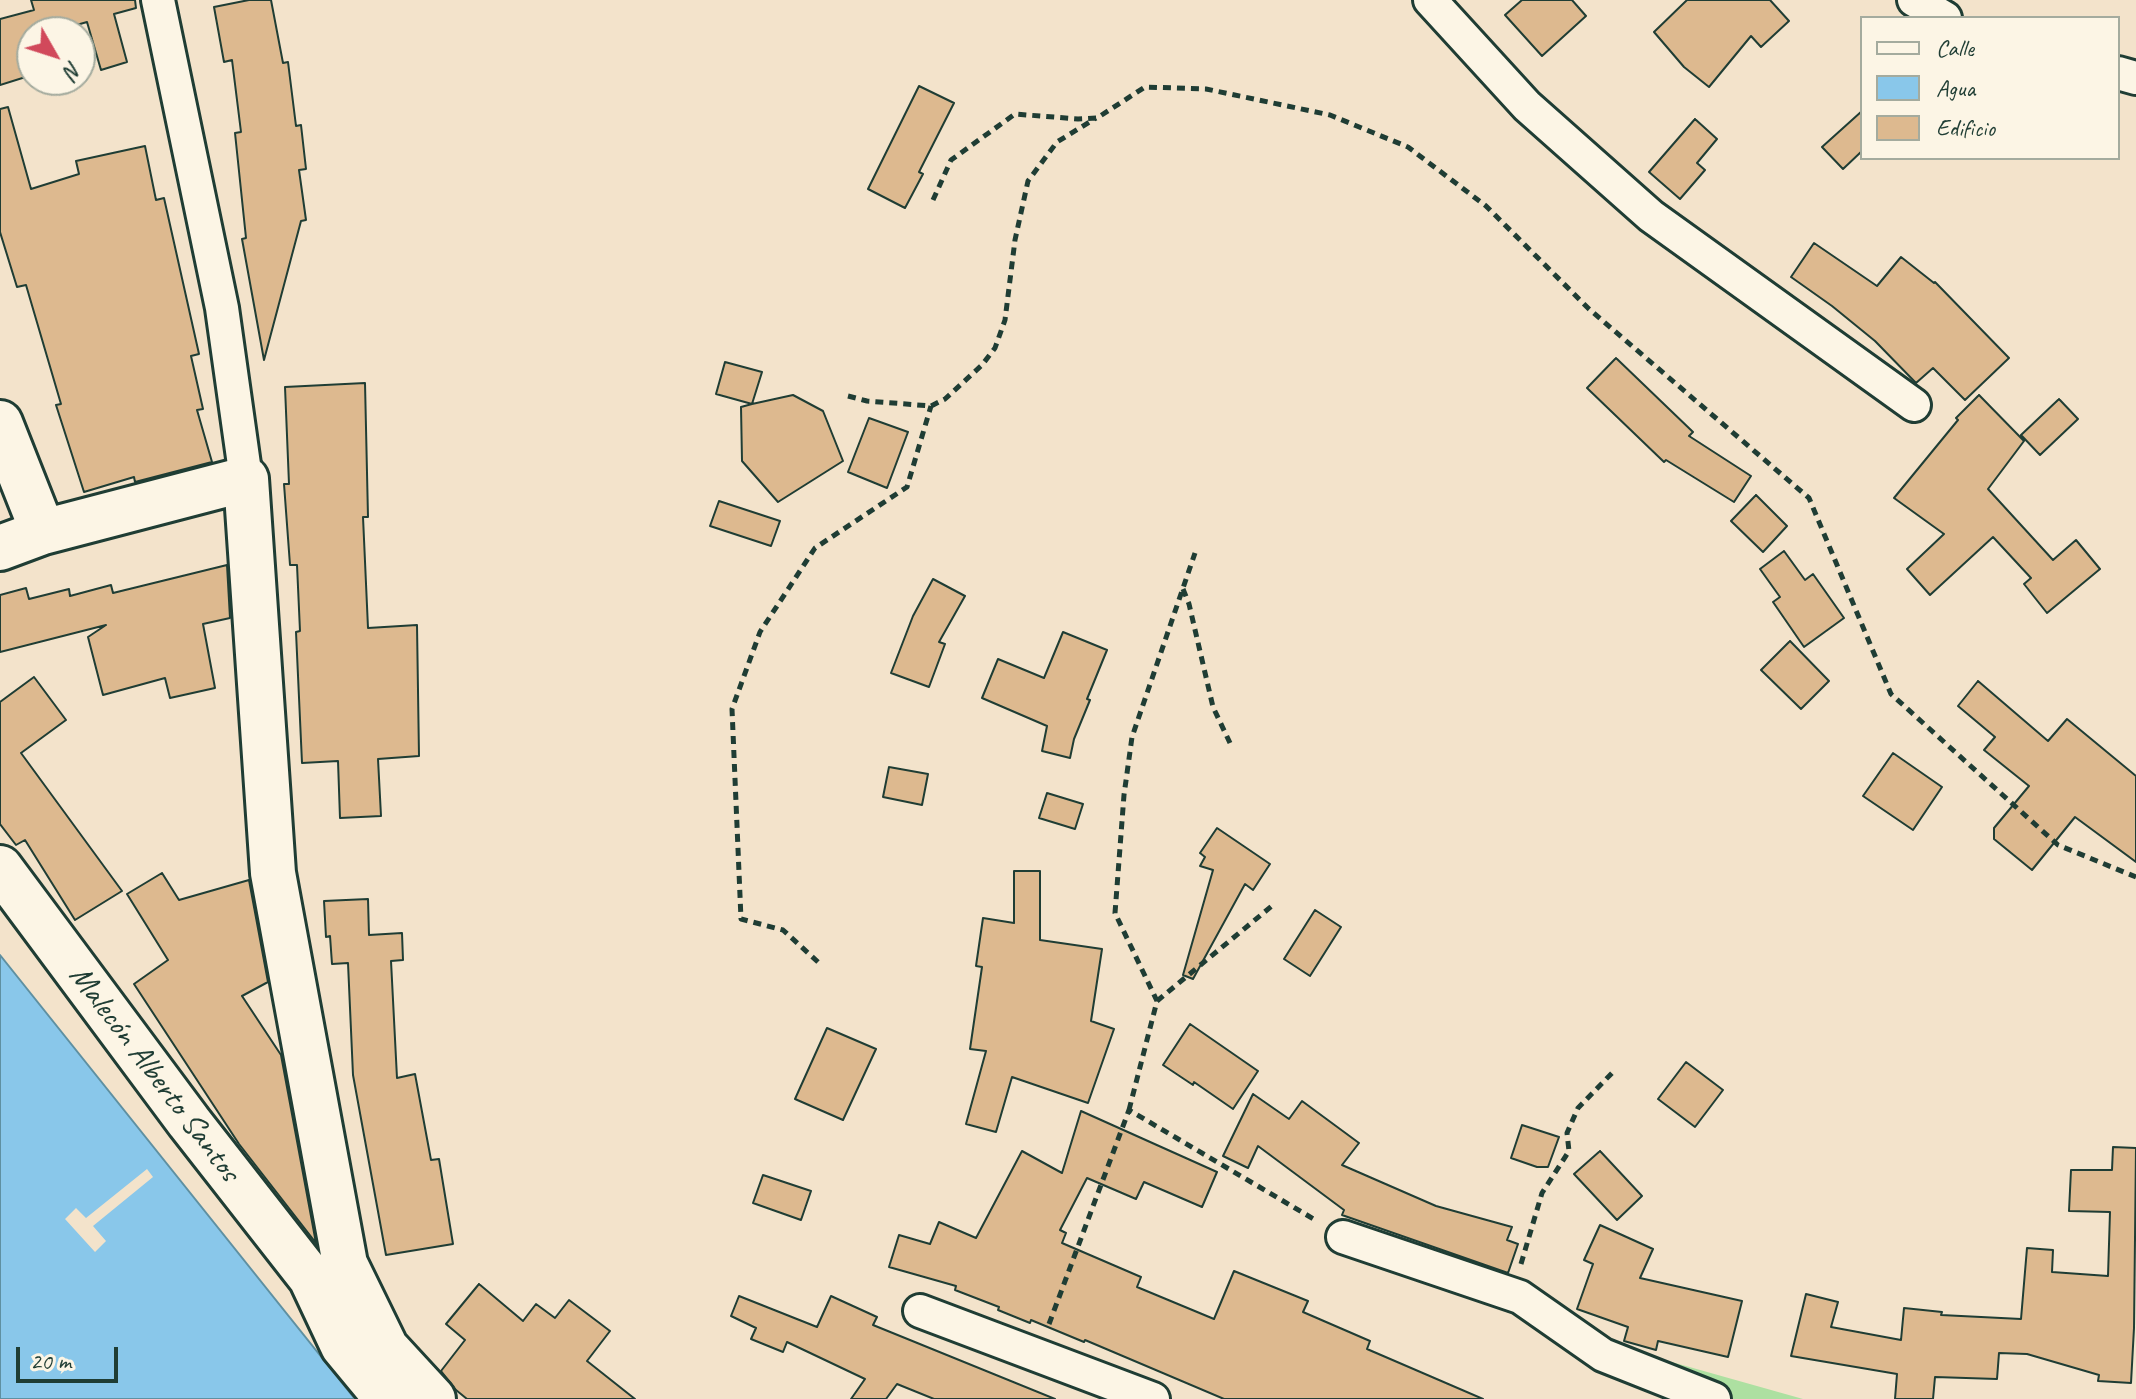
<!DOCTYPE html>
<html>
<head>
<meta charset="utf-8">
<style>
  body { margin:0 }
  #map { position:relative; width:2136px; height:1399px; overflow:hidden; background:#f3e3cb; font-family:Caveat,sans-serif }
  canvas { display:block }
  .legend { position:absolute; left:1860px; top:16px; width:260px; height:144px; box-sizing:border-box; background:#fcf5e5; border:2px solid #a4ab9e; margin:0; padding:10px 14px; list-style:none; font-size:24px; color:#1f3d34 }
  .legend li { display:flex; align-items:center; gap:16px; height:40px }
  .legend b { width:40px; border:2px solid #a4ab9e }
  .north { position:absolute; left:16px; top:16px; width:80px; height:80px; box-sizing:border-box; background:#fcf5e5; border:2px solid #a4ab9e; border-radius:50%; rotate:129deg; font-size:22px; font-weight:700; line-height:32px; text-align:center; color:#1f3d34 }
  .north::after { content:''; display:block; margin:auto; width:28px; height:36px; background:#d1495b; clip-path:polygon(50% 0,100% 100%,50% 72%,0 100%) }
  .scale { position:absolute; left:16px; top:1347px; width:102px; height:36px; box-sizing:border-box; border:4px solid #1f3d34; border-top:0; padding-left:10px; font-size:24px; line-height:28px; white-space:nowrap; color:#1f3d34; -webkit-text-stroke:6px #fcf5e5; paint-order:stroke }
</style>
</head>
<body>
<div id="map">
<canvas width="2136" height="1399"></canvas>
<ul class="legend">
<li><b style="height:10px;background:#fcf5e5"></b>Calle</li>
<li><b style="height:22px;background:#89c7ea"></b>Agua</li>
<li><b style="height:22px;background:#ddb98f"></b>Edificio</li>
</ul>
<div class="north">N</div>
<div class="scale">20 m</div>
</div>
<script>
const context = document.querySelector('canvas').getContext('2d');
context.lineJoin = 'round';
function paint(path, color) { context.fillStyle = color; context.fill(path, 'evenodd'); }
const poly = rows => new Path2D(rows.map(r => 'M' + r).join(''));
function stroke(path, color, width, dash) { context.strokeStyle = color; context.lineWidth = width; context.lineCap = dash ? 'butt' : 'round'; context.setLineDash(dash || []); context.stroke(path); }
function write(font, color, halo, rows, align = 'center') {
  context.font = font + ' Caveat,sans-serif'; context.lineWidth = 8; context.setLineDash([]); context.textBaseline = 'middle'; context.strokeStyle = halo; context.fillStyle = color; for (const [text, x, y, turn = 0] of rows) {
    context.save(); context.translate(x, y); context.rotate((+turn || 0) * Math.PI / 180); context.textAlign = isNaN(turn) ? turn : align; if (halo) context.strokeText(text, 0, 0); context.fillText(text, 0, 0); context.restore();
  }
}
const green = poly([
  [1563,1306,1622,1348,1803,1399,1677,1399,1651,1392,1553,1339]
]);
const water = poly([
  [0,955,355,1399,0,1399,0,955]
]);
const pier = poly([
  [147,1169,153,1177,93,1226,106,1241,95,1252,65,1219,76,1208,86,1218]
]);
const building = poly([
  [31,0,135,0,136,8,114,14,127,62,101,70,87,22,52,32,32,32,32,75,0,85,0,19,34,10,31,0],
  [249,0,271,0,283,63,288,62,296,126,301,125,306,169,299,170,306,220,301,221,264,360,242,239,246,238,235,133,241,132,232,60,224,62,214,7,249,0],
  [1522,0,1572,0,1586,16,1542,56,1505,15,1522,0],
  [1687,0,1770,0,1789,21,1761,47,1751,36,1709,87,1684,67,1654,32,1687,0],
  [919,86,954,103,919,172,923,174,905,208,868,189,919,86],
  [8,107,31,189,79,174,76,161,145,146,156,200,164,198,199,354,191,356,203,409,197,410,212,462,135,482,134,477,84,492,56,405,61,404,26,285,17,287,0,232,0,109,8,107],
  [1862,111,1862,151,1843,169,1822,147,1862,111],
  [1695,119,1717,139,1697,163,1705,170,1680,199,1649,172,1695,119],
  [1814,243,1877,286,1901,257,1934,283,1935,282,2009,358,1965,400,1933,368,1916,383,1875,341,1832,306,1791,277,1814,243],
  [1616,358,1693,432,1689,436,1751,476,1734,502,1666,460,1664,462,1587,388,1616,358],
  [725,362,762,372,752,404,793,395,823,411,843,461,778,502,742,461,741,407,752,404,716,394,725,362],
  [365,383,368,517,363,517,368,628,417,625,419,756,378,759,381,816,340,818,338,761,302,763,296,632,300,631,297,565,290,565,284,484,289,484,285,387,365,383],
  [1979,395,2024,441,1988,489,2053,560,2076,540,2100,569,2047,613,2024,584,2031,578,1993,537,1930,595,1907,569,1944,534,1894,498,1958,420,1956,418,1979,395],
  [2059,399,2078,419,2040,455,2021,435,2059,399],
  [869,418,908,432,887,488,848,472,869,418],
  [1756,495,1787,526,1763,552,1731,521,1756,495],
  [719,501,780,521,771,546,710,526,719,501],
  [1784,551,1805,580,1813,574,1844,618,1804,647,1773,602,1780,597,1760,569,1784,551],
  [227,565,230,618,203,624,215,688,170,698,165,678,103,695,88,637,106,625,0,652,0,595,26,588,29,599,69,589,70,596,111,585,113,593,227,565],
  [933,579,965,596,939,642,945,644,929,687,891,673,913,616,933,579],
  [1063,632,1107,650,1087,699,1090,700,1074,739,1070,758,1042,751,1047,726,982,698,998,659,1044,678,1063,632],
  [1790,641,1829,681,1801,709,1761,670,1790,641],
  [34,677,66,720,21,753,122,891,75,920,25,840,16,845,0,824,0,702,34,677],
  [1978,681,2048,741,2067,719,2136,776,2136,862,2075,817,2032,870,1994,839,1994,828,2029,786,1984,750,1995,737,1958,706,1978,681],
  [1893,753,1942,787,1913,830,1863,796,1893,753],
  [889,767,928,774,922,805,883,797,889,767],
  [1047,793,1083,804,1075,829,1039,818,1047,793],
  [1217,828,1270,864,1253,890,1245,884,1193,979,1183,975,1213,870,1200,866,1205,857,1200,853,1217,828],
  [1014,871,1040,871,1040,940,1102,949,1091,1021,1114,1029,1088,1103,1012,1077,996,1132,966,1124,986,1051,970,1049,982,967,976,966,983,918,1014,923,1014,871],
  [162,873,179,900,249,880,268,982,242,996,281,1055,316,1243,239,1144,134,984,168,960,127,894,162,873],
  [368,899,369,935,402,933,403,960,391,961,397,1078,415,1074,431,1160,439,1159,453,1244,386,1255,353,1075,348,963,332,964,330,936,326,937,324,901,368,899],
  [1315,910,1341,927,1310,976,1284,959,1315,910],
  [1190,1024,1258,1071,1233,1109,1194,1082,1193,1085,1163,1065,1190,1024],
  [827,1028,876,1049,843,1120,795,1099,827,1028],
  [1686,1062,1723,1090,1695,1127,1658,1099,1686,1062],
  [1253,1094,1289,1119,1302,1101,1359,1143,1342,1165,1436,1206,1512,1227,1507,1240,1518,1244,1508,1273,1342,1215,1344,1210,1258,1146,1248,1168,1223,1156,1253,1094],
  [1081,1111,1217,1172,1202,1207,1144,1182,1136,1199,1087,1178,1060,1230,1066,1233,1062,1243,1141,1277,1137,1287,1214,1319,1234,1271,1308,1301,1303,1312,1370,1341,1367,1349,1483,1399,1224,1399,1085,1340,1084,1342,1031,1320,1030,1323,998,1310,999,1307,955,1290,956,1286,889,1267,899,1235,930,1244,939,1222,976,1238,1022,1151,1062,1173,1081,1111],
  [1522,1125,1559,1137,1548,1167,1537,1167,1511,1158,1522,1125],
  [2113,1147,2136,1148,2134,1328,2131,1383,2098,1381,2099,1375,2027,1354,1999,1353,1997,1379,1935,1377,1933,1399,1895,1399,1897,1374,1791,1356,1806,1294,1838,1302,1831,1327,1901,1340,1904,1308,1942,1312,1941,1315,2021,1319,2027,1248,2053,1250,2052,1272,2108,1276,2110,1212,2069,1211,2071,1170,2112,1170,2113,1147],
  [1600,1151,1642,1196,1617,1220,1574,1174,1600,1151],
  [763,1175,811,1191,801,1220,753,1203,763,1175],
  [1600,1225,1653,1249,1640,1278,1742,1301,1728,1357,1658,1341,1656,1350,1624,1341,1628,1327,1577,1309,1593,1264,1584,1260,1600,1225],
  [479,1284,523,1321,536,1304,555,1318,569,1300,610,1331,587,1361,635,1399,467,1399,456,1390,441,1371,465,1340,446,1324,479,1284],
  [739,1296,817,1327,831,1296,877,1317,873,1325,1055,1399,934,1399,897,1384,886,1399,851,1399,865,1379,787,1342,783,1352,751,1339,756,1328,731,1316,739,1296]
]);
const path = poly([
  [933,200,951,160,1015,114,1078,119,1097,118,1145,87,1206,89,1330,115,1408,147,1486,206,1589,309,1809,498,1891,694,2058,845,2136,877],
  [848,396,867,401,931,406,945,399,982,365,995,348,1005,320,1015,240,1028,181,1057,142,1096,118],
  [1183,589,1189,604,1213,707,1230,743],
  [818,962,783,930,741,919,732,709,760,632,815,548,907,487,931,406],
  [1157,1001,1273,905],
  [1129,1110,1157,1001,1115,913,1124,795,1132,737,1195,553],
  [1521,1264,1542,1193,1569,1151,1567,1133,1578,1108,1612,1073],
  [1049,1324,1129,1110,1317,1221]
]);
const street = poly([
  [158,0,222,308,246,479],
  [1430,0,1527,106,1651,216,1914,405],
  [1914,0,1945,18],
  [2118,73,2136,78],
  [1343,1237,1520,1297,1603,1355,1714,1399],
  [920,1311,1153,1399]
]);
const secondary = poly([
  [0,423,43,532],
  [0,548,43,532,246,479,273,873,345,1264,386,1348,433,1399],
  [0,868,189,1122,311,1278,343,1346,387,1399]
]);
const streetNames = [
  ["Malecón Alberto Santos",154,1074,53]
];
paint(green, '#ade0a1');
paint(water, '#89c7ea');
stroke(water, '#5f90a1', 2);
paint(pier, '#f3e3cb');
paint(building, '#ddb98f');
stroke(building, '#1f3d34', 2);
stroke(street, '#1f3d34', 38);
stroke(secondary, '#1f3d34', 50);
stroke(path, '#1f3d34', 5, [8, 6]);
stroke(street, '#fcf5e5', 32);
stroke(secondary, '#fcf5e5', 44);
write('32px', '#1f3d34', '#fcf5e5', streetNames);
</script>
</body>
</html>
